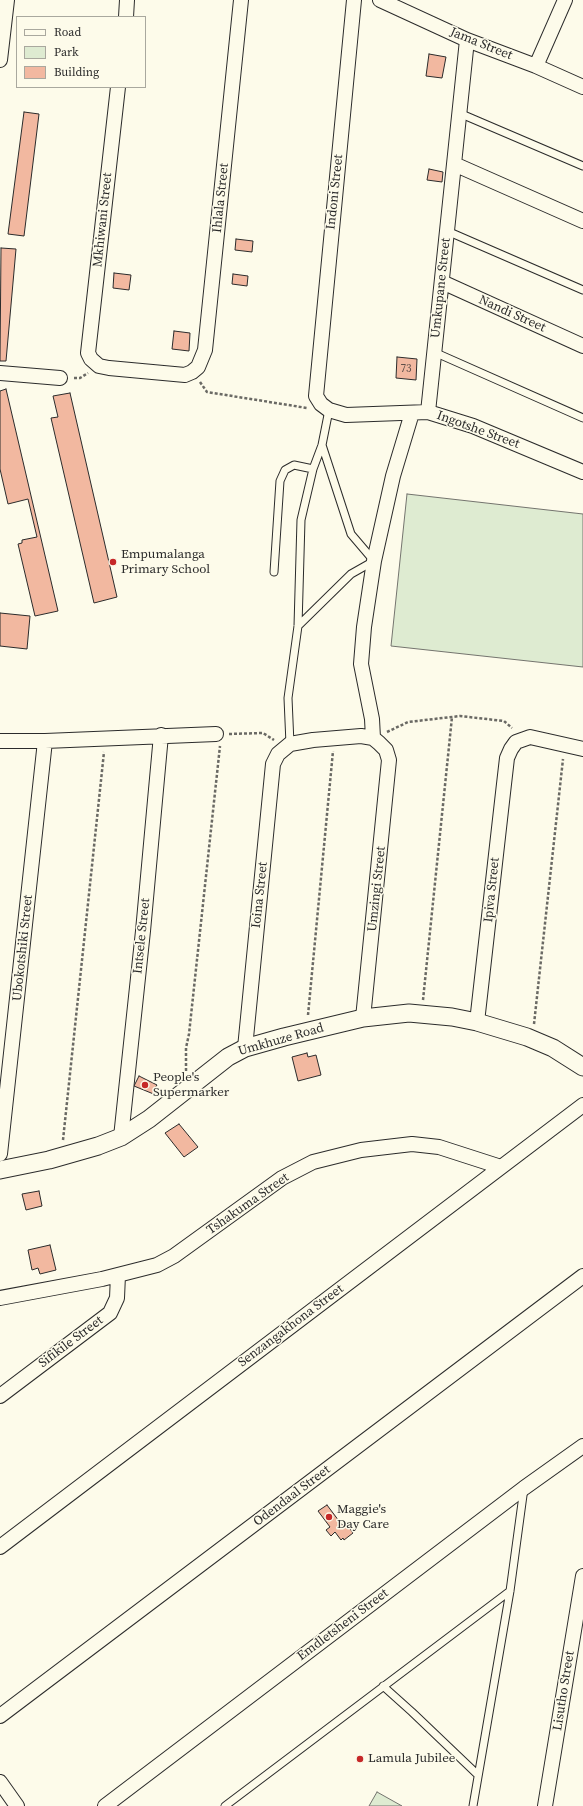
<!DOCTYPE html>
<html>
<head>
<meta charset="utf-8">
<style>
	body { margin:0 }
	#map { position:relative; width:583px; height:1806px; overflow:hidden; background:#fdfbea; font-family:"Source Serif 4",serif }
	canvas { display:block }
	.legend { position:absolute; left:16px; top:16px; width:130px; height:72px; box-sizing:border-box; background:#fdfbea; border:1px solid #a9a89e; margin:0; padding:5px 7px; list-style:none; font-size:12px; color:#2b2b2b }
	.legend li { display:flex; align-items:center; gap:8px; height:20px }
	.legend b { width:20px; border:1px solid #a9a89e }
</style>
</head>
<body>
<div id="map">
<canvas width="583" height="1806"></canvas>
<ul class="legend">
<li><b style="height:5px;background:#fdfbea"></b>Road</li>
<li><b style="height:11px;background:#deebd1"></b>Park</li>
<li><b style="height:11px;background:#f2b8a0"></b>Building</li>
</ul>
</div>
<script>
const ctx = document.querySelector('canvas').getContext('2d');
ctx.lineJoin = 'round';
function fill(path, color) {
  ctx.fillStyle = color;
  ctx.fill(path, 'evenodd');
}
function toPath(rows) {
  const path = new Path2D();
  for (const r of rows) {
    path.moveTo(r[0], r[1]);
    for (let i = 2; i < r.length; i += 2) path.lineTo(r[i], r[i + 1]);
  }
  return path;
}
function stroke(path, color, width, dash) {
  ctx.strokeStyle = color;
  ctx.lineWidth = width;
  ctx.lineCap = dash ? 'butt' : 'round';
  ctx.setLineDash(dash || []);
  ctx.stroke(path);
}
function label(font, color, halo, rows, align = 'center') {
  ctx.font = font + ' "Source Serif 4",serif';
  ctx.lineWidth = 3;
  ctx.setLineDash([]);
  ctx.textBaseline = 'middle';
  ctx.strokeStyle = halo;
  ctx.fillStyle = color;
  for (const [text, x, y, turn = 0] of rows) {
    ctx.save();
    ctx.translate(x, y);
    ctx.rotate((+turn || 0) * Math.PI / 180);
    ctx.textAlign = isNaN(turn) ? turn : align;
    if (halo) ctx.strokeText(text, 0, 0);
    ctx.fillText(text, 0, 0);
    ctx.restore();
  }
}
const green = toPath([
	[407,494,583,514,583,667,391,646,407,494],
	[377,1792,402,1806,369,1806,377,1792]
]);
fill(green, '#deebd1');
stroke(green, '#74746e', 1);
const building = toPath([
	[429,54,446,57,442,78,426,76,429,54],
	[24,112,39,114,24,236,8,234,24,112],
	[429,169,443,172,442,182,427,180,429,169],
	[236,239,253,241,252,252,235,250,236,239],
	[1,248,16,249,6,361,0,361,1,248],
	[114,273,131,275,129,290,113,288,114,273],
	[233,274,248,276,247,286,232,284,233,274],
	[174,331,190,333,189,351,172,349,174,331],
	[397,357,417,359,416,380,396,378,397,357],
	[6,389,58,611,35,616,18,544,22,543,22,540,37,537,28,499,8,504,0,469,0,391,6,389],
	[70,393,117,597,94,603,51,418,58,417,53,396,70,393],
	[0,613,30,616,27,649,0,646,0,613],
	[307,1053,308,1057,316,1055,321,1075,298,1081,292,1057,307,1053],
	[139,1076,157,1085,155,1088,159,1090,156,1095,134,1086,139,1076],
	[179,1124,198,1147,184,1157,165,1133,179,1124],
	[39,1191,42,1206,26,1210,22,1194,39,1191],
	[50,1245,56,1270,40,1274,38,1268,32,1270,28,1250,50,1245],
	[327,1505,342,1525,346,1523,353,1533,344,1540,343,1538,341,1540,335,1532,331,1536,326,1530,330,1527,318,1511,327,1505]
]);
fill(building, '#f2b8a0');
stroke(building, '#2b2b2b', 1);
const service = toPath([
	[459,113,583,166],
	[447,231,583,290],
	[434,352,583,418],
	[274,572,280,481,285,470,294,465,313,469],
	[298,626,351,574,374,561,351,534,322,445],
	[290,744,288,698,298,626,301,520,313,469,322,445,329,410],
	[383,1686,412,1712,478,1775],
	[225,1806,510,1591],
	[473,1806,510,1591,524,1488]
]);
const minor = toPath([
	[354,0,316,396,321,404,329,410,346,415,428,412,473,426,583,472],
	[380,0,467,40,536,66,583,87],
	[126,17,127,0],
	[0,60,7,0],
	[536,66,565,0],
	[118,87,88,353,91,359,99,366,109,368,185,375,192,372,198,367,205,350,241,0],
	[454,164,583,221],
	[442,282,583,346],
	[0,373,60,378],
	[428,412,467,40],
	[373,738,372,719,361,664,364,627,374,561,393,476,412,413],
	[0,741,45,741,216,734],
	[477,1022,504,784,507,758,511,749,516,742,530,737,583,749],
	[245,1048,273,764,278,754,290,744,313,740,361,736,373,738,379,743,386,750,389,760,363,1018],
	[121,1137,143,931,161,735],
	[0,1154,45,741],
	[0,1298,102,1279,157,1265,174,1256,282,1178,313,1162,361,1150,412,1144,439,1147,501,1167],
	[0,1396,110,1313,117,1298,118,1275],
	[0,1547,583,1105],
	[0,1716,583,1276],
	[0,1782,17,1806],
	[105,1806,524,1488,583,1446],
	[545,1806,583,1576]
]);
const tertiary = toPath([
	[0,1170,49,1160,98,1146,121,1137,149,1119,228,1057,245,1048,284,1037,363,1018,409,1013,452,1017,477,1022,527,1037,553,1048,583,1067]
]);
stroke(service, '#2b2b2b', 9);
stroke(minor, '#2b2b2b', 16);
stroke(tertiary, '#2b2b2b', 19);
stroke(toPath([
	[74,378,80,378,88,373],
	[200,382,207,392,307,408],
	[387,732,408,722,460,716,504,721,512,728],
	[229,734,263,733,274,740],
	[423,1000,452,717],
	[308,1015,333,751],
	[534,1024,563,759],
	[186,1071,186,1048,189,1034,220,746],
	[63,1140,104,752]
]), '#6a6964', 2.5, [3, 2]);
stroke(service, '#fdfbea', 7);
stroke(minor, '#fdfbea', 14);
stroke(tertiary, '#fdfbea', 17);
for (const [x, y, r, color] of [
	[113,562,4,"#c62828"],
	[145,1085,4,"#c62828"],
	[329,1517,4,"#c62828"],
	[360,1759,4,"#c62828"]
]) {
  const dot = new Path2D();
  dot.arc(x, y, r, 0, 2 * Math.PI);
  ctx.fillStyle = color;
  ctx.fill(dot);
  stroke(dot, '#fdfbea', 1.5);
}
label('11px', '#5d4e48', null, [
	["73",406,369]
]);
label('13px', '#2b2b2b', '#fdfbea', [
	["Jama Street",481,44,22],
	["Indoni Street",335,192,-84],
	["Ihlala Street",221,198,-84],
	["Mkhiwani Street",103,220,-84],
	["Umkupane Street",441,288,-84],
	["Nandi Street",512,314,24],
	["Ingotshe Street",478,430,20],
	["Umzingi Street",377,889,-84],
	["Ipiva Street",492,890,-84],
	["Ioina Street",260,895,-84],
	["Intsele Street",142,936,-84],
	["Ubokotshiki Street",23,948,-84],
	["Umkhuze Road",281,1040,-16],
	["Tshakuma Street",248,1204,-35],
	["Senzangakhona Street",291,1326,-37],
	["Sifikile Street",71,1342,-37],
	["Odendaal Street",292,1496,-37],
	["Emdletsheni Street",343,1625,-37],
	["Lisutho Street",564,1691,-81]
]);
label('13px', '#2b2b2b', '#fdfbea', [
	["Empumalanga",121,555],
	["Primary School",121,570],
	["People's",153,1078],
	["Supermarker",153,1093],
	["Maggie's",337,1510],
	["Day Care",337,1525],
	["Lamula Jubilee",368,1759]
], 'left');
</script>
</body>
</html>
